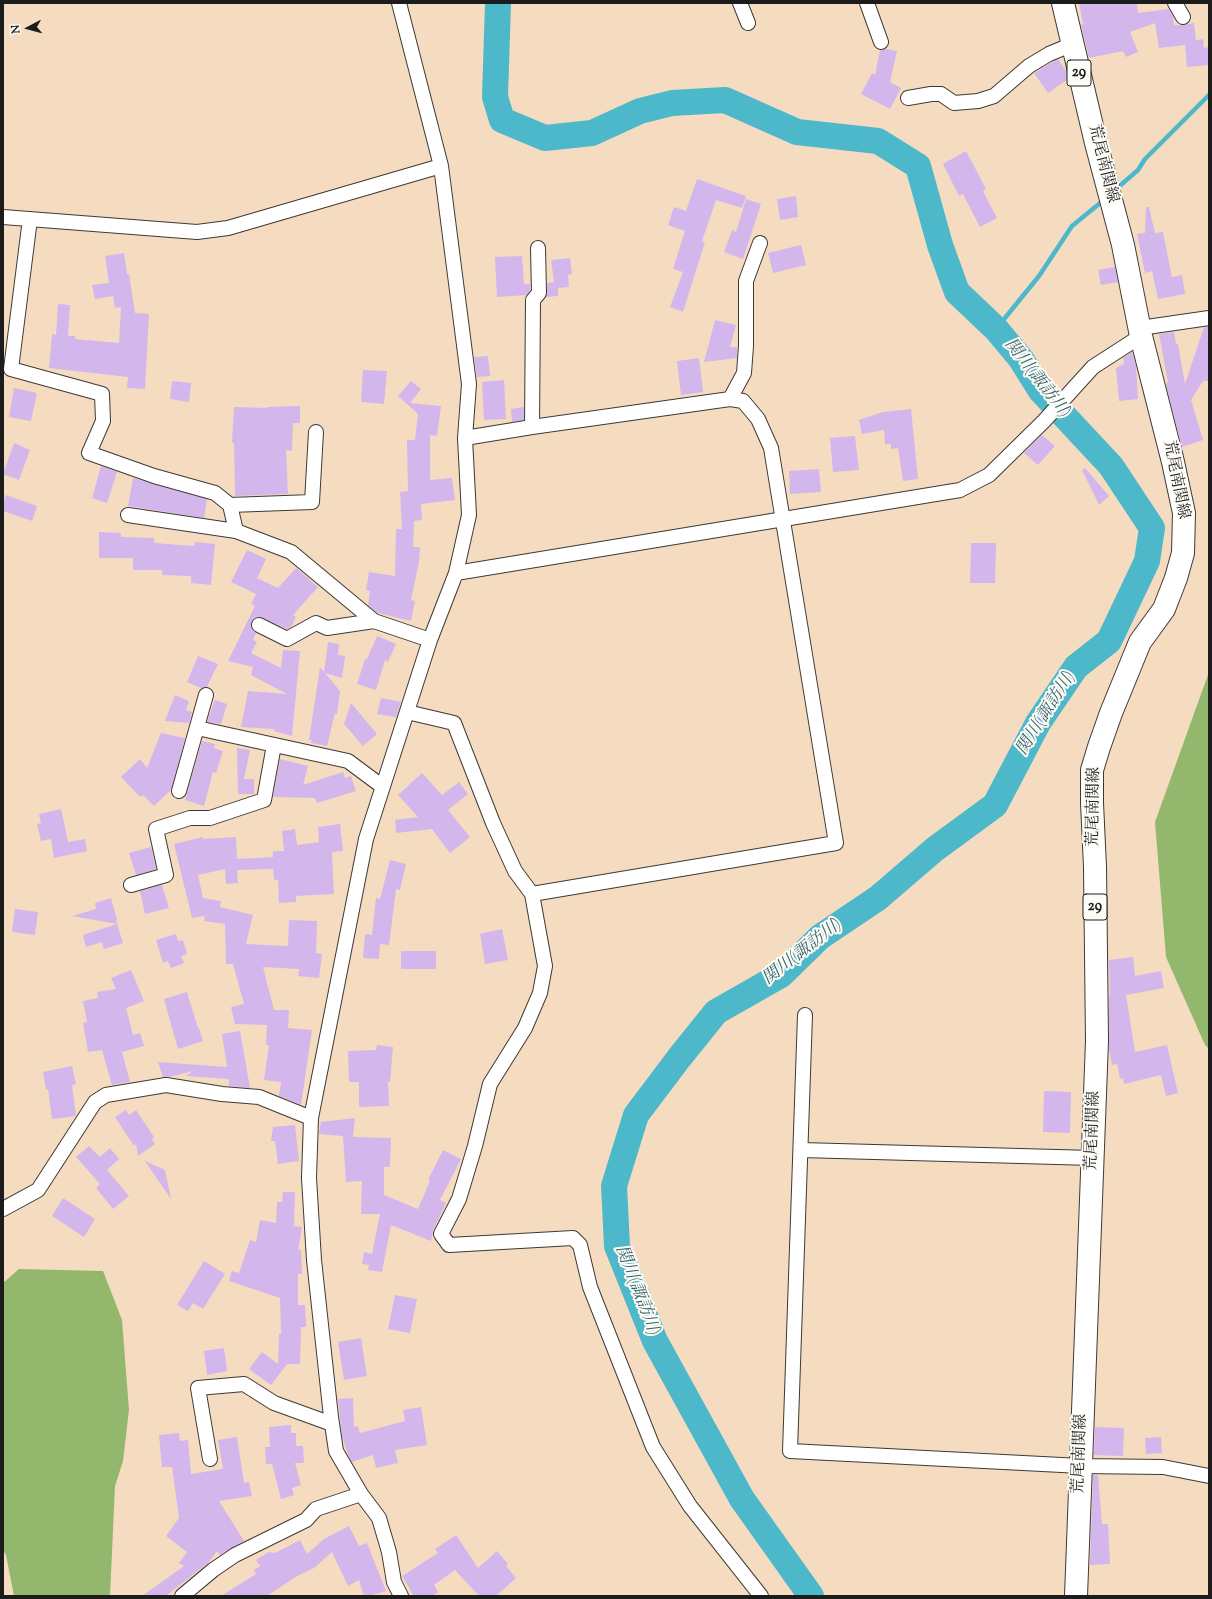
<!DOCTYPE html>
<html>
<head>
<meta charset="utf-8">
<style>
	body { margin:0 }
	#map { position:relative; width:1212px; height:1599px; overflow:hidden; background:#f5dcc1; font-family:"Sorts Mill Goudy",serif }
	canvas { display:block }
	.frame { position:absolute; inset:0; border:4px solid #1c1c1c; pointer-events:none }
	.north { position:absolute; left:8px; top:8px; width:40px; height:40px; -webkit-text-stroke:3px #fdfcf7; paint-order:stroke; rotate:264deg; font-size:11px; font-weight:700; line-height:16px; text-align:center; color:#1c1c1c }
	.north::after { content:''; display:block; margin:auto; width:14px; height:18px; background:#1c1c1c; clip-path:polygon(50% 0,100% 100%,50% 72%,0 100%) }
</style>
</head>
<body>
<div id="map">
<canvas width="1212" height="1599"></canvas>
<div class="frame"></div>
<div class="north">N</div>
</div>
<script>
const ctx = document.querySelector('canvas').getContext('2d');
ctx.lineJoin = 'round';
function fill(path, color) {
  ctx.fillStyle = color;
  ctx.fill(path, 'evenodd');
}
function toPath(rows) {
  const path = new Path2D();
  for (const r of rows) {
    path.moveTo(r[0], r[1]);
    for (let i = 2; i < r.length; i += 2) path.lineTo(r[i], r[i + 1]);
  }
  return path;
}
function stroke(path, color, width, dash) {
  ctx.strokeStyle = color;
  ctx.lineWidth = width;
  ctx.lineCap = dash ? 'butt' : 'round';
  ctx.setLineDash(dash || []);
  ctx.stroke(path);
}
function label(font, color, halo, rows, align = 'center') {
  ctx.font = font + ' "Sorts Mill Goudy","Noto Serif JP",serif';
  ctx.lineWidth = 4;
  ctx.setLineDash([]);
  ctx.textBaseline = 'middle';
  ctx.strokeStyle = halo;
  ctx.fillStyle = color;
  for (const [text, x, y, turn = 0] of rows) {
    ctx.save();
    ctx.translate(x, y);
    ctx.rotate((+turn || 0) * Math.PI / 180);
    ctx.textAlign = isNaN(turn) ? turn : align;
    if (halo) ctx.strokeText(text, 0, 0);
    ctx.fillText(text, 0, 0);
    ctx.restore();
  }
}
fill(toPath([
	[1209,672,1209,1049,1205,1045,1166,957,1155,822],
	[19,1269,103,1271,122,1320,129,1410,123,1461,115,1486,110,1596,14,1596,6,1555,3,1550,3,1283]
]), '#93b76c');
stroke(toPath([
	[1115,190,1138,170,1145,159,1209,95],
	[996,329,1039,276,1072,226,1105,199]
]), '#4eb8cb', 4.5);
stroke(toPath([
	[498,3,495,97,502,120,545,138,592,133,640,111,672,103,725,100,797,132,878,141,918,166,940,245,957,292,996,329,1021,359,1041,391,1111,466,1152,528,1147,561,1109,641,1076,667,1038,723,995,805,935,849,878,898,820,937,781,975,716,1012,679,1058,636,1115,614,1186,617,1246,655,1341,742,1499,811,1596]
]), '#4eb8cb', 26);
fill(toPath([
	[1079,3,1137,3,1138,13,1169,9,1173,17,1174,25,1183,25,1194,23,1196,40,1203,39,1204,48,1209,47,1209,65,1187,67,1185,45,1159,48,1155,23,1130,32,1138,52,1126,57,1123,51,1089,58,1081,24,1083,24],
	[886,49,897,51,890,82,901,88,890,109,861,94,872,73,875,75,880,50],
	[1058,59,1066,71,1068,79,1048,93,1034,73],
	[966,151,986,189,983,191,997,218,980,227,963,194,959,196,943,164],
	[697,179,746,196,742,208,716,200,702,241,705,242,683,312,670,307,683,272,673,269,685,231,668,225,674,207,686,211],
	[796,196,798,217,780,220,777,199],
	[746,199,761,204,743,259,724,252,732,230,736,232],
	[1146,207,1149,207,1155,233,1163,232,1172,277,1182,275,1185,294,1158,299,1152,271,1145,273,1137,234,1145,233],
	[801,245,806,265,773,273,768,253],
	[124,253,127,274,129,274,135,313,149,314,145,389,127,388,128,377,49,368,52,334,56,335,58,304,70,305,68,336,75,336,75,339,119,343,121,307,115,308,113,296,95,299,92,285,109,283,105,256],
	[522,256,524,284,530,284,530,290,526,295,497,297,495,257],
	[570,258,572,274,568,275,569,287,558,288,558,296,546,297,547,283,554,282,551,260],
	[1115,267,1118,282,1101,285,1098,270],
	[715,320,736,325,730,347,737,347,737,358,704,362],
	[1204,327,1209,327,1209,381,1203,381,1191,400,1203,440,1182,447,1167,389,1166,383,1168,383,1159,334,1174,332,1176,344,1178,344,1185,384],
	[1132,352,1136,366,1138,399,1119,401,1116,368,1124,364,1123,358],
	[488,356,490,376,477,377,474,357],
	[699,358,703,392,681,395,677,361],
	[363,370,387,371,384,404,361,402],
	[504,380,506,419,484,420,482,382],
	[172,381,191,383,189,402,170,399],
	[411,381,421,389,410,403,441,406,437,436,430,435,430,480,452,478,455,500,421,504,422,520,414,521,413,547,420,547,419,562,411,600,415,601,411,621,378,613,368,605,370,591,366,590,369,572,395,576,396,529,402,529,400,492,408,491,407,440,415,440,418,414,398,396],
	[14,388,37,393,31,421,9,417],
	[300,406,300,423,293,423,292,451,286,450,288,494,235,496,234,443,232,443,234,407,267,408,267,407],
	[524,407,524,420,512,422,511,409],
	[911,409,918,479,903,481,898,448,891,449,891,444,885,444,884,430,862,434,859,420,883,412],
	[1042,435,1055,446,1038,465,1024,453],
	[855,436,859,470,833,472,830,438],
	[14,443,30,450,19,480,3,474],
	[101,466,117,472,107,503,92,498],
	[1085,468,1109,496,1099,505,1082,470],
	[819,469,821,492,790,494,789,471],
	[133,478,207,499,204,518,128,506],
	[6,495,37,506,32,521,3,511,3,503],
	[99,532,121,533,121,537,154,538,154,543,194,546,195,542,215,544,211,585,191,583,191,576,162,575,162,570,133,570,133,558,99,558],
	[971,543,996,543,995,583,970,583],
	[247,550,266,559,257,578,278,588,296,568,318,587,293,615,296,617,291,627,287,629,259,617,254,618,251,625,252,630,256,633,253,640,257,642,251,653,281,668,283,650,300,651,292,736,274,731,274,729,241,727,248,691,287,694,251,675,253,667,228,661,255,606,251,604,256,594,231,582],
	[377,636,396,644,388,662,385,660,376,690,357,684,365,659,367,659],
	[328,642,339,644,338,655,345,656,342,678,325,673,340,691,337,715,335,713,327,746,311,743,312,740,309,740,320,667,324,672],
	[198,656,218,664,207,687,201,688,187,682],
	[175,695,189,701,186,710,192,712,189,723,165,721],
	[381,698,401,702,396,717,377,714],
	[215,700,227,704,221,724,207,722],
	[351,703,377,734,363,746,344,724],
	[161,733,185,738,171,790,154,806,143,795,140,797,121,777,140,759,147,768],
	[202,741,215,744,214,748,223,751,216,773,213,772,204,806,185,800],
	[237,748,250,750,244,779,254,779,254,794,238,794],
	[280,759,308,766,303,785,343,772,345,778,351,776,356,791,317,803,315,798,273,797],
	[422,773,442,795,459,782,468,794,448,810,470,837,450,853,432,829,396,833,395,820,418,817,398,795],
	[61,809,68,842,85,839,87,851,54,858,51,839,41,841,37,824,41,823,39,814],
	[340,824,343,851,332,852,334,894,296,896,296,902,279,903,278,880,274,880,273,869,237,870,238,883,226,884,225,869,198,875,203,898,221,901,220,907,253,915,246,944,288,946,289,920,317,921,316,953,322,954,319,978,298,976,299,969,263,967,274,1010,289,1010,288,1028,312,1030,301,1105,279,1096,281,1082,264,1080,269,1045,266,1045,267,1025,235,1024,231,1007,244,1004,233,964,226,964,225,924,204,921,205,916,192,918,174,844,203,837,203,839,236,837,237,859,273,857,273,851,284,851,282,831,295,829,297,845,319,842,318,827],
	[151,847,156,869,136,875,129,853],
	[390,860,406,864,400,890,396,889,389,945,380,944,379,959,363,958,365,934,372,935,376,898,380,899],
	[162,885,169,908,145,914,140,891],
	[111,898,117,920,116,921,117,924,72,916,96,909,95,903],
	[15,909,38,912,35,935,12,932],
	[117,924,123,943,104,949,102,942,86,947,83,935],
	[502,929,508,960,485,964,480,934],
	[176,934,178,941,183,940,187,954,181,956,184,963,171,968,168,961,163,963,156,940],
	[401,951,436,951,436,969,401,969],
	[1133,957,1135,976,1161,971,1164,988,1126,995,1135,1052,1167,1045,1178,1093,1166,1096,1161,1075,1124,1084,1123,1078,1120,1079,1117,1064,1112,1065,1109,1048,1109,996,1110,995,1109,960],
	[131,970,144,1001,126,1008,133,1035,140,1033,144,1046,122,1052,130,1082,112,1085,102,1050,88,1052,83,1023,87,1022,83,1001,98,998,97,992,116,989,111,978],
	[187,992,198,1028,199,1028,203,1041,178,1049,164,999],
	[240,1031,250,1088,229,1086,229,1079,186,1076,193,1071,169,1077,163,1077,158,1062,227,1067,222,1034],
	[377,1045,393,1047,390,1082,388,1081,389,1106,359,1107,359,1082,349,1082,348,1051,376,1050],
	[72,1066,76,1084,72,1085,76,1116,52,1119,48,1089,46,1090,43,1072],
	[1044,1091,1071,1092,1070,1133,1043,1132],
	[126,1110,129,1115,136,1110,154,1137,152,1140,155,1144,138,1156,136,1144,134,1146,115,1117],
	[355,1118,353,1137,391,1138,390,1167,384,1167,384,1195,418,1209,430,1181,428,1180,443,1150,461,1159,440,1200,446,1203,433,1230,431,1241,391,1225,382,1272,368,1270,369,1265,362,1264,364,1252,372,1254,380,1214,361,1214,362,1181,346,1182,343,1136,319,1134,321,1122],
	[295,1125,299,1161,278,1164,275,1141,271,1141,273,1127],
	[89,1146,100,1157,110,1148,119,1159,107,1170,129,1196,113,1209,96,1188,100,1184,76,1157],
	[145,1161,165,1170,171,1199],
	[283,1192,295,1192,294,1226,302,1227,298,1250,301,1250,302,1274,298,1274,298,1305,305,1305,306,1327,301,1327,300,1364,287,1364,271,1385,249,1369,262,1352,278,1364,279,1334,281,1334,280,1298,229,1281,232,1271,239,1273,250,1240,256,1242,260,1220,276,1223,277,1202,282,1202],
	[63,1198,95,1219,84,1237,52,1216],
	[204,1261,225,1274,203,1309,193,1303,188,1311,177,1305],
	[395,1295,417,1299,410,1333,388,1329],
	[361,1338,367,1376,344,1380,338,1342],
	[224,1348,227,1371,207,1375,204,1351],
	[353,1398,354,1427,358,1426,360,1433,405,1421,403,1410,421,1407,427,1445,395,1450,398,1463,376,1468,373,1455,352,1462,348,1455,342,1436,338,1399],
	[291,1425,291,1433,296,1433,296,1446,303,1446,304,1463,295,1463,301,1485,292,1488,294,1495,281,1499,272,1464,266,1464,265,1447,270,1447,269,1427],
	[1095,1427,1124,1428,1123,1456,1094,1455],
	[179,1433,180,1441,188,1440,191,1474,223,1469,218,1440,237,1437,244,1483,249,1482,252,1496,219,1501,244,1541,220,1555,217,1551,209,1562,166,1596,142,1596,184,1566,179,1563,187,1552,166,1536,179,1518,172,1467,162,1467,159,1435],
	[1161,1437,1162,1453,1146,1454,1145,1438],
	[1093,1475,1098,1475,1102,1524,1108,1524,1110,1564,1090,1565],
	[349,1526,359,1546,367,1543,386,1591,369,1596,364,1596,359,1580,348,1586,332,1552,314,1568,297,1576,267,1596,221,1596,256,1574,254,1570,260,1566,256,1560,269,1552,275,1553,300,1540,307,1554,324,1539],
	[456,1535,478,1568,497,1551,508,1564,506,1566,516,1578,496,1596,479,1596,455,1570,434,1585,438,1592,432,1596,414,1596,402,1576,438,1553,435,1549]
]), '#d3b6ec');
const minor = toPath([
	[399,3,441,166,469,384,465,438,469,515,456,573,430,640,366,839,311,1118,309,1178,314,1260,331,1417,336,1451,361,1494,379,1518,389,1552,394,1582,401,1596],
	[740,3,748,23],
	[867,3,881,42],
	[1175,3,1183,17],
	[908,98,931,94,941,94,954,103,978,101,994,96,1029,66,1049,54,1073,44],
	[3,217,197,232,228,228,441,166],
	[30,219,11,369,102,394,103,421,89,453,154,476,215,493,230,505,236,531,291,552,374,621,430,640],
	[1140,328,1209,318],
	[730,399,744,373,746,346,746,281,760,243],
	[532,427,533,300,539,293,538,248],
	[465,438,532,427,730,399,743,401,758,419,771,448,836,843,532,894],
	[230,505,312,502,316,432],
	[128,515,236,531],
	[456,573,960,490,989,475,1044,421,1093,367,1141,336],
	[259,625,287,639,316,623,327,628,374,621],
	[407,712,454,723,493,823,515,871,532,894,545,966,540,993,525,1028,490,1084,475,1146,459,1199,441,1234,449,1245,573,1238,580,1245,590,1287,653,1447,690,1506,761,1596],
	[197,728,348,761,383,787],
	[179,791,206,695],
	[131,885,166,875,156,829,190,818,210,818,264,800,274,745],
	[805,1015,790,1451,1081,1466,1163,1467,1209,1476],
	[801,1150,1093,1158],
	[3,1209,38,1190,95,1102,106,1095,166,1085,222,1094,259,1097,311,1118],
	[210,1459,198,1388,244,1384,274,1403,332,1424],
	[182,1596,213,1570,235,1555,306,1520,316,1509,361,1494]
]);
const primary = toPath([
	[1063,3,1096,143,1123,245,1141,336,1173,462,1184,513,1183,553,1176,578,1164,609,1140,642,1111,713,1099,747,1092,770,1092,803,1095,867,1097,1041,1076,1596]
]);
stroke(minor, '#3d3935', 16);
stroke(primary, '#3d3935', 24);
stroke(minor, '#fff', 14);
stroke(primary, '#fff', 22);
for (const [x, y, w] of [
	[1079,73,24],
	[1095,907,24]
]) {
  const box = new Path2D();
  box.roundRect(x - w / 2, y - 13, w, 26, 3);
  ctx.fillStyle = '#fdfcf7';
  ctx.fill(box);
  stroke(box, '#1c1c1c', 1);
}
label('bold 15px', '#1c1c1c', null, [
	["29",1079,73],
	["29",1095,907]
]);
label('16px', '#1c1c1c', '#fdfcf7', [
	["荒尾南関線",1102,164,76],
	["荒尾南関線",1175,480,79],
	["荒尾南関線",1095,807,-89],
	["荒尾南関線",1094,1131,-88],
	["荒尾南関線",1081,1454,-88]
]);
label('italic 17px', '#32626b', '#fdfcf7', [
	["関川(諏訪川)",1036,379,52],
	["関川(諏訪川)",1047,714,-58],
	["関川(諏訪川)",803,953,-38],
	["関川(諏訪川)",636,1291,69]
]);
</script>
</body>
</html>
